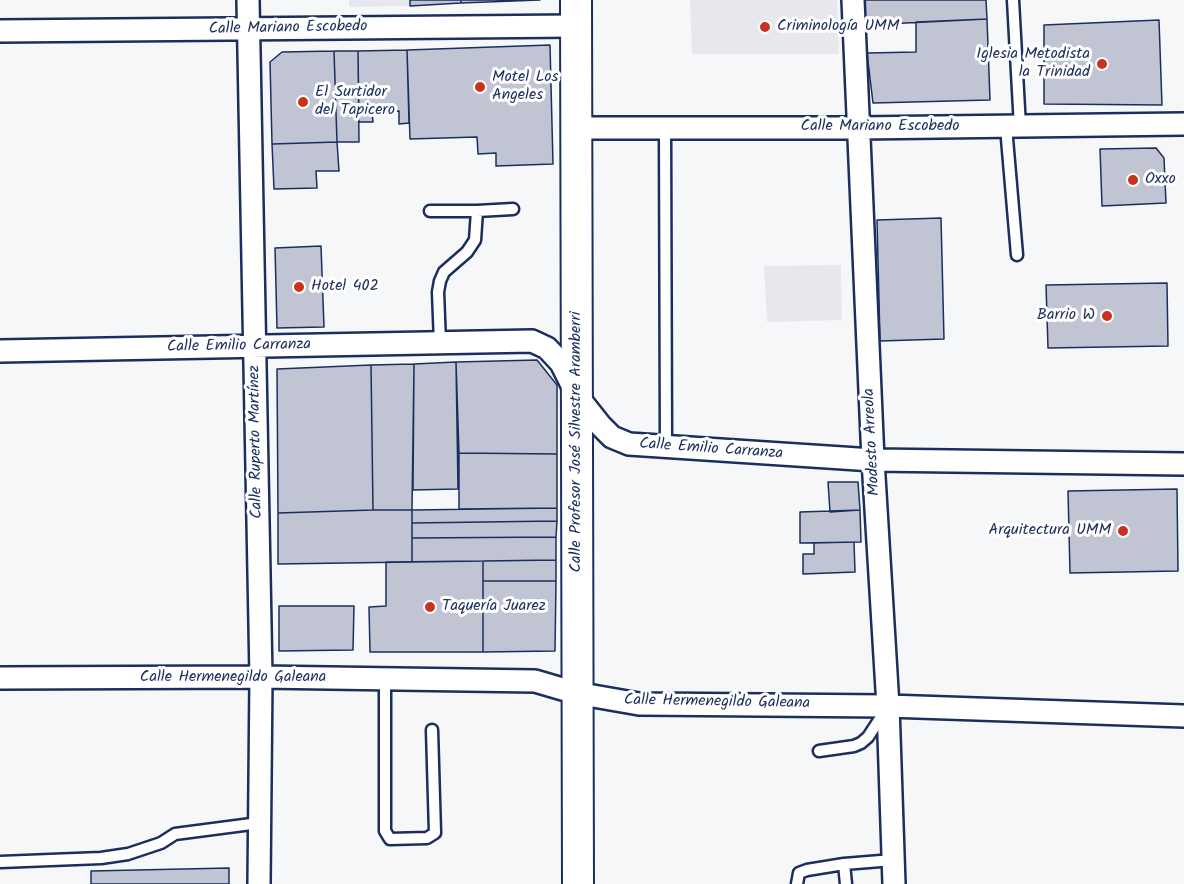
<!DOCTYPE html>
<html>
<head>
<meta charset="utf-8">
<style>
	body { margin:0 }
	canvas { display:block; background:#f6f7f9 }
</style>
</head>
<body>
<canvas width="1184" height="884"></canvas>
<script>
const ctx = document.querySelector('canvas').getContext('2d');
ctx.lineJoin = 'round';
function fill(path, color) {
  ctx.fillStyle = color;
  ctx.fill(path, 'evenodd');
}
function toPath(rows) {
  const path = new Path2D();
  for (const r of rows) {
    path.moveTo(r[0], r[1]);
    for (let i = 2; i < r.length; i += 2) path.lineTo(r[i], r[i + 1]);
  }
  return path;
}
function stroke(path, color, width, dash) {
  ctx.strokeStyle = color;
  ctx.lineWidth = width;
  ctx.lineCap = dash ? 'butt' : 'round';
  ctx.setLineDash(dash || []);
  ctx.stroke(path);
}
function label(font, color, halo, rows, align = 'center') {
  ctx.font = font + ' Kalam,sans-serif';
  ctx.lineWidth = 6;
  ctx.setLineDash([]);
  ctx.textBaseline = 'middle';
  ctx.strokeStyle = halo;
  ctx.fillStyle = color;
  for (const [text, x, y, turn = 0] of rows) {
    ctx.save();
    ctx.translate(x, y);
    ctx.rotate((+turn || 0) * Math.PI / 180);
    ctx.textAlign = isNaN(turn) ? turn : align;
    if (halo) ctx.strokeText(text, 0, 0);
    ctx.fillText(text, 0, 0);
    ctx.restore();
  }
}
fill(toPath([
	[349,0,410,0,410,6,349,7],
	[690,0,837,0,839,54,692,54],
	[841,265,842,320,767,322,764,266]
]), '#e6e8ee');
const building = toPath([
	[410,0,461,0,461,3,410,6,410,0],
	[461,0,540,0,461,3,461,0],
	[864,0,986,0,987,19,865,25,864,0],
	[987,19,990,100,873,103,867,53,916,52,916,22,987,19],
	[1159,20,1162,105,1044,104,1044,25,1159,20],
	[550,45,553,164,496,166,496,153,478,154,477,137,410,139,407,50,550,45],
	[407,50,409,123,399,124,399,111,372,112,373,122,359,122,358,51,407,50],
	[334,51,337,142,272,144,270,62,282,52,334,51],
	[334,51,358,51,359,142,337,142,334,51],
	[337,142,339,171,316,171,317,188,274,189,272,144,337,142],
	[1156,148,1164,158,1166,203,1102,206,1100,149,1156,148],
	[941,218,944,339,880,341,877,220,941,218],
	[321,246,324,327,277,328,275,248,321,246],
	[1167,283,1168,346,1048,348,1046,285,1167,283],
	[537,360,557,385,557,454,459,453,456,362,537,360],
	[456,362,458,489,413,490,414,364,456,362],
	[414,364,412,510,373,510,371,365,414,364],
	[371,365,373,510,278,513,277,369,371,365],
	[459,453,557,454,557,508,459,509,459,453],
	[828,482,858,482,860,510,830,512,828,482],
	[1177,489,1178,571,1070,573,1068,491,1177,489],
	[557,508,557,521,412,523,412,510,557,508],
	[373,510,412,510,412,562,278,564,278,513,373,510],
	[860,510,861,542,800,543,800,512,860,510],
	[557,521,556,537,412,538,412,523,557,521],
	[556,537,556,560,412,562,412,538,556,537],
	[854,542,855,572,803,574,803,554,814,554,814,543,854,542],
	[556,560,556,581,483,581,483,561,556,560],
	[483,561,483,652,370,652,369,607,386,606,386,562,483,561],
	[483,581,556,581,555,651,483,652,483,581],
	[279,606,354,606,353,650,279,651,279,606],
	[229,868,229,884,91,884,91,871,229,868]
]);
fill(building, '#c0c4d3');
stroke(building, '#1b2f5e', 1.5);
const lane = toPath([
	[1013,0,1020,127],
	[665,127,666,448],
	[1006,127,1017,255],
	[430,211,477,211,475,240,467,252,444,272,440,281,438,292,440,343],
	[477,211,513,209],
	[385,679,385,831,390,839,427,838,435,833,432,730],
	[819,751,854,746,861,743,868,737,885,711],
	[0,862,101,858,128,854,161,843,175,834,259,823],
	[844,864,846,884],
	[797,884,799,873,807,870,844,864,893,860]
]);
const street = toPath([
	[248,0,261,677,259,884],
	[853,0,873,460,888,706,894,884],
	[0,31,575,26],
	[577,128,859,128,1184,124],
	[0,351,532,341,547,348,561,363,578,397,601,426,612,437,629,444,873,460,1184,464],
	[0,678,261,677,535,681,576,693,639,704,888,706,1184,716]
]);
const secondary = toPath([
	[576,0,578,884]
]);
stroke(lane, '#1b2f5e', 15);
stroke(street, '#1b2f5e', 26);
stroke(secondary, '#1b2f5e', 34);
stroke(lane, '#fff', 10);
stroke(street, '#fff', 21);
stroke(secondary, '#fff', 30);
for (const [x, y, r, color] of [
	[765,27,6,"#c8321e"],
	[1102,64,6,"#c8321e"],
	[480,87,6,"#c8321e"],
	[303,102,6,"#c8321e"],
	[1133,180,6,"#c8321e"],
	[299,287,6,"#c8321e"],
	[1107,316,6,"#c8321e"],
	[1123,531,6,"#c8321e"],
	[430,607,6,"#c8321e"]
]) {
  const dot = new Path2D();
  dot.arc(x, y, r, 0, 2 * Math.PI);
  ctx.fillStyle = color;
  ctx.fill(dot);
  stroke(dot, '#fff', 2);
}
label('16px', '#1b2f5e', '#fff', [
	["Criminología UMM",777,27],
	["Iglesia Metodista",1090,55,"right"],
	["la Trinidad",1090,73,"right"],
	["Motel Los",492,78],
	["Angeles",492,96],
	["El Surtidor",315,93],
	["del Tapicero",315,111],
	["Oxxo",1145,180],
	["Hotel 402",311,287],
	["Barrio W",1095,316,"right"],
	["Arquitectura UMM",1111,531,"right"],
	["Taquería Juarez",442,607]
], 'left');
label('16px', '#1b2f5e', '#fff', [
	["Calle Mariano Escobedo",288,29,-1],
	["Calle Mariano Escobedo",880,127],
	["Calle Emilio Carranza",239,347,-1],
	["Calle Ruperto Martínez",257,442,-91],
	["Calle Profesor José Silvestre Aramberri",577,442,-90],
	["Modesto Arreola",873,442,-93],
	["Calle Emilio Carranza",711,450,4],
	["Calle Hermenegildo Galeana",233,678],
	["Calle Hermenegildo Galeana",717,703,1]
]);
</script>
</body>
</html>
